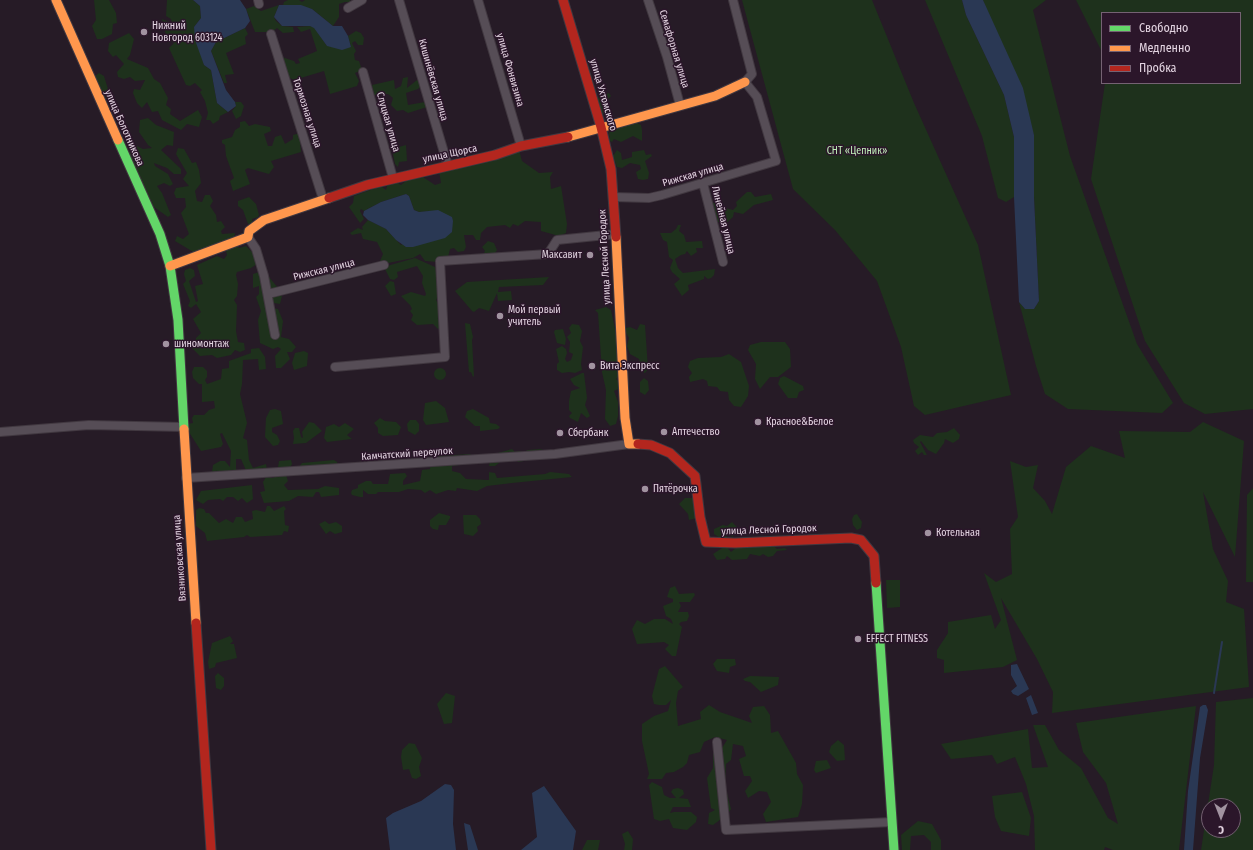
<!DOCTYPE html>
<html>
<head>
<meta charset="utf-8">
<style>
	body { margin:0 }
	#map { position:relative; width:1253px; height:850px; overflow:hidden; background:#261b26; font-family:"Fira Sans Condensed",sans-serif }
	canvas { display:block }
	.legend { position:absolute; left:1101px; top:12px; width:140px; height:72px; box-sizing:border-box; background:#2b162a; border:1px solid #756273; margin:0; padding:5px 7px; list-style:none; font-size:12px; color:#e3d4e1 }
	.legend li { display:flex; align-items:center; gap:8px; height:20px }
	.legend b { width:20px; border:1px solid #756273 }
	.north { position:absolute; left:1201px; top:798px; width:40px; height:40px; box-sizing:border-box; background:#2b162a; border:1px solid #756273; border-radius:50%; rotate:180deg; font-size:11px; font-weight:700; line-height:16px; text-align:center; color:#e3d4e1 }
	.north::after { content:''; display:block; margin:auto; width:14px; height:18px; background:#a193a0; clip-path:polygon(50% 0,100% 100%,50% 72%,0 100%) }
</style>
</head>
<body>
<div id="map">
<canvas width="1253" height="850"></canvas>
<ul class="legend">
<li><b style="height:5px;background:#63d668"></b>Свободно</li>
<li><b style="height:5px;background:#ff974d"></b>Медленно</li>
<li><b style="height:5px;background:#b3261e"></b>Пробка</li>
</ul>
<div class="north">С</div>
</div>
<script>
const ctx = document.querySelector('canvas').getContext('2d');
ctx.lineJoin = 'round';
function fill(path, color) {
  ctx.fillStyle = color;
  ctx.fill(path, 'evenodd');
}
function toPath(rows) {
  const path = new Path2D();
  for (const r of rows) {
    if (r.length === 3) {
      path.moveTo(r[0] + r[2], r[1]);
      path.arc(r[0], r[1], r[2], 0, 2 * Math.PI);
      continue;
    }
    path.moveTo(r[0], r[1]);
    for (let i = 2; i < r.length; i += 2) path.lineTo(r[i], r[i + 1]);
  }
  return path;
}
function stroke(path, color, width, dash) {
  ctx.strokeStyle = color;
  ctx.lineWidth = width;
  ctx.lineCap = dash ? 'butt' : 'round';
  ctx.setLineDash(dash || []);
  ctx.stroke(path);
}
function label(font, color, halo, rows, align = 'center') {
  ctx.font = font + ' "Fira Sans Condensed",sans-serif';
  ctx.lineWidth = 3;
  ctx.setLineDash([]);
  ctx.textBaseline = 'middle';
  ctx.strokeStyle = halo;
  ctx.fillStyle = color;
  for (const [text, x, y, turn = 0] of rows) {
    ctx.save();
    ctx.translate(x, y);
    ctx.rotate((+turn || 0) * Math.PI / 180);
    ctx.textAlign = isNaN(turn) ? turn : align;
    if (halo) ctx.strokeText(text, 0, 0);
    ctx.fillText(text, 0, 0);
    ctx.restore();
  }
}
fill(toPath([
	[94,0,109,0,116,13,117,23,113,24,112,34,102,39,97,39,92,26,96,20],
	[167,0,193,0,200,6,201,18,194,27,204,65,211,70,217,103,228,112,220,116,219,120,213,124,210,120,206,120,208,113,205,101,200,92,202,90,195,83,190,86,186,85,169,48,174,43,171,41,168,43,162,19,172,23,171,19,166,16],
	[288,0,299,0,302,2,305,0,350,0,351,2,345,2,339,4,339,17,333,26,312,9,283,5,284,2],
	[742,0,872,0,914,103,978,245,1011,395,925,415,914,406,901,347,877,281,835,230,793,189],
	[925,0,962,0,966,15,1004,95,1014,137,1014,197,1006,202,998,198,982,136],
	[983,0,1046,0,1033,10,1070,156,1137,344,1173,403,1162,413,1068,409,1045,394,1036,366,1019,302,1025,309,1034,309,1039,301,1034,197,1034,135],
	[1076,0,1253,0,1253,409,1205,414,1184,403,1145,341,1091,179,1105,83,1240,83,1240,13,1102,13,1102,52],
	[279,5,274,17,276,21,282,26,293,27,294,32,283,33,277,28,272,32,255,32,246,9,254,6,261,11],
	[310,26,314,27,327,46,351,47,348,36,356,31,361,33,364,38,363,45,358,45,355,41,352,43,356,51,354,54,355,60,359,61,362,70,355,73,359,81,357,86,330,94,324,71,294,80,288,77,282,57,294,61,296,64,300,63,298,59,317,51,310,29,301,32,297,27],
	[245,28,248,34,245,37,246,44,226,53,234,74,225,75,227,83,224,83,211,51,216,42],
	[129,33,134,39,130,55,127,59,148,68,154,79,160,83,168,98,166,105,171,109,170,114,180,121,198,110,202,117,199,127,187,124,181,130,162,120,158,111,152,112,147,102,142,108,137,103,133,93,134,89,140,90,145,80,135,81,130,77,124,79,118,77,117,72,124,64,116,55,113,57,108,51,109,43],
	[99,73,104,76,111,99,106,99,95,76],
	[408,77,407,88,417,80,422,84,418,89,406,93,408,105,425,102,427,107,408,113,403,110,397,111,391,105,393,98,388,94,374,95,372,85,394,80,395,89,401,86,403,78],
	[609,93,611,96,607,100,611,113,607,115,603,114,597,100,599,96],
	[235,102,241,102,244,106,241,116,236,119,232,111,236,106],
	[148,118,156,125,174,132,173,146,167,145,161,150,181,169,181,174,174,174,167,168,154,163,155,166,168,174,173,184,170,186,164,183,157,186,162,193,171,215,168,217,154,207,129,155,130,148,137,146,143,149,152,148,148,145,139,132,140,120],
	[245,121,249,126,255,124,270,127,271,131,264,134,268,146,272,146,275,137,281,135,285,144,293,139,293,135,300,133,302,139,300,142,301,152,271,161,274,167,269,174,248,168,245,170,250,184,233,191,230,181,234,178,226,156,225,145,222,143,222,140,232,137,235,130,240,127,240,122],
	[637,123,641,125,642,130,642,141,633,136,621,142,614,139,612,142,610,141,609,133,613,127],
	[406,145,407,161,399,162,398,167,395,164,392,149],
	[178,148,184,149,192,163,196,162,199,170,201,183,195,191,197,201,202,202,205,195,210,195,213,201,210,206,216,215,217,222,221,221,225,227,221,231,222,234,235,233,233,242,239,248,246,246,253,253,257,264,251,268,237,272,236,275,238,284,237,296,234,300,237,305,236,331,238,342,244,343,245,350,240,352,235,350,231,355,217,358,212,355,200,356,192,348,191,345,196,346,196,338,201,333,193,319,201,312,196,304,191,308,188,306,190,301,183,284,186,281,184,274,185,270,190,268,194,270,195,276,189,281,196,302,198,301,195,286,203,284,197,265,217,256,224,259,227,255,226,251,195,253,175,241,177,236,183,239,189,234,181,213,186,207,185,198,176,198,174,193,176,188,189,186,183,179,187,173,176,154],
	[519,150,522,161,539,173,553,172,550,177,551,189,561,186,567,224,566,233,559,236,541,231,541,222,525,221,518,226,513,224,510,228,505,225,487,227,481,233,480,240,476,240,473,235,464,235,466,247,464,251,458,252,454,248,450,249,448,257,438,262,425,261,420,254,413,258,383,264,380,261,383,254,377,242,363,239,361,233,352,235,350,233,358,228,363,230,362,227,368,220,386,229,401,245,438,211,419,212,414,210,409,196,406,194,381,202,364,211,361,209,360,211,364,219,360,223,349,207,353,203,354,196,381,186,386,190,387,186,396,182,401,185,410,178,423,177,435,185,441,183,439,171],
	[617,150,621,153,622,160,632,157,632,152,644,150,646,155,651,154,652,156,645,161,649,173,648,179,643,180,638,179,636,172,641,169,640,165,630,163,622,168,617,167,613,156],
	[747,192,751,192,755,197,771,194,773,200,754,205,743,214,734,212,733,217,726,223,718,222,708,215,713,203,718,202,722,207,733,210,737,206,736,202],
	[249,197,256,204,259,215,258,217,252,219,253,223,248,224,243,210,238,206,238,201],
	[678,225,681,225,679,231,684,235,686,242,702,241,703,248,696,248,697,252,691,256,687,251,685,254,681,255,675,259,678,268,683,273,715,269,714,275,711,278,708,279,704,276,704,279,688,285,689,290,682,296,674,284,680,279,672,272,670,268,673,260,669,257,667,242,663,240,660,233,671,233,676,229],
	[488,241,494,243,497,250,494,255,483,255,485,251,482,247],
	[415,258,435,267,438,282,437,287,439,296,436,300,440,307,443,326,438,329,433,324,417,325,411,320,413,315,410,311,412,309,410,305,401,296,411,292,425,296,426,294,422,283,423,276,417,266,397,272,398,277,394,280,390,279,385,269,387,266],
	[259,272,263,279,269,277,278,288,277,294,282,296,280,304,274,303,273,308,278,309,283,321,281,337,289,339,296,347,292,352,287,352,290,359,281,368,276,368,275,356,281,349,278,347,273,349,260,343,258,320,261,311,256,297,259,294,259,286,253,288,253,274],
	[549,277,543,285,499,287,498,292,511,291,512,300,498,301,497,293,489,311,479,308,474,312,472,311,455,291,467,282],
	[390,281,394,282,396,294,391,296,385,286],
	[606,307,611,310,618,343,619,376,616,379,620,383,620,388,614,391,618,402,618,416,616,424,610,426,605,419,606,390,602,372,598,313,595,310],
	[465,323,470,324,473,337,472,340,474,376,473,377,471,372,469,372],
	[572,324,579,325,582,331,580,341,583,347,581,364,582,370,575,373,569,372,562,373,557,370,557,364,559,362,556,349,562,346,566,349,567,353,565,359,567,362,571,360,573,354,569,352,570,342,567,337,571,333,569,328],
	[640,324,645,325,648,369,645,373,641,371,639,359,630,354,627,346,629,338,626,333,626,328,630,327,637,330],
	[563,329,566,339,565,345,557,343,554,332,555,330],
	[761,342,785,342,790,349,791,367,778,377,770,377,760,389,755,379,756,364,748,350,750,345],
	[259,348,265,357,266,369,259,370,258,359,243,360,242,384,240,394,247,423,243,438,247,440,249,460,253,468,266,464,267,470,248,475,241,459,236,459,236,469,240,473,220,480,215,478,212,472,213,465,220,461,225,461,230,467,231,451,222,433,220,434,223,444,221,447,201,451,187,429,188,424,193,423,192,418,194,415,204,415,209,410,215,408,214,401,202,402,202,384,199,384,193,378,192,372,194,367,203,367,207,371,207,377,205,380,207,384,221,379,222,369,229,368,229,361,251,353,251,349],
	[304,351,308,353,307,366,294,370,292,363,295,353],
	[729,354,741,362,749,386,748,396,741,407,734,406,729,400,728,392,720,391,717,387,708,386,707,381,703,379,690,382,689,377,692,373,688,367,690,361,698,358,721,357],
	[440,374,6],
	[582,373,584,373,587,398,585,405,590,416,587,418,581,413,578,422,570,418,569,416,572,413,569,410,569,401,571,391,580,388,574,385,570,379],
	[784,376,803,386,804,390,799,392,797,398,788,398,778,384,780,378],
	[644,378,648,381,649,390,645,395,640,392,640,382],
	[436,401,445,408,449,422,426,425,423,420,425,403],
	[275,409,281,411,283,424,272,428,272,432,277,435,280,441,278,445,273,446,265,437,266,418,270,410],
	[473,409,489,418,490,423,496,424,500,427,498,429,480,431,480,426,475,426,465,417,467,411],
	[380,418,385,421,396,422,401,427,398,435,383,436,378,433,378,428,374,423],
	[410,420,416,420,419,424,419,431,415,435,408,431,407,424],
	[309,422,314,423,322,431,306,443,293,444,294,438,293,431,295,428,299,428,301,437,303,438,302,432],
	[1203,422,1244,441,1235,557,1203,492,1213,549,1228,581,1226,602,1244,609,1249,687,1052,713,1053,692,1037,659,1001,598,1017,660,1003,667,944,673,944,660,937,658,937,650,948,633,948,622,991,615,995,629,1001,620,984,573,996,582,1012,574,1010,529,1018,517,1010,461,1026,467,1038,465,1033,488,1045,501,1052,514,1066,467,1091,446,1125,458,1119,431,1190,432],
	[345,423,354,429,347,435,352,439,327,442,324,438,326,427,334,424,339,427],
	[954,428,960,435,959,439,953,443,945,439,944,443,936,454,928,450,921,441,920,442,927,455,924,455,922,452,918,455,915,451,919,447,914,443,913,440,920,435,933,437,937,433,947,432],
	[512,449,515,452,520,451,523,452,528,450,540,449,546,451,547,457,518,462,511,454,495,466,489,466,491,455],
	[470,454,474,457,472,463,452,466,452,471,460,473,466,479,489,480,489,472,495,473,497,478,545,474,550,472,569,474,572,477,512,483,487,486,477,491,457,488,456,491,448,490,436,494,430,490,425,493,421,490,408,489,399,492,378,492,376,494,368,494,363,490,363,497,360,497,352,495,351,493,352,490,358,488,358,485,366,481,371,481,373,484,388,484,390,474,405,473,407,476,403,481,403,485,420,481,422,470,430,469,431,459,439,456],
	[291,460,292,464,286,475,288,481,284,485,288,490,318,489,325,486,339,488,339,495,321,497,319,492,316,492,313,497,298,496,289,501,264,503,260,492,265,491,263,482,266,477,273,478,282,471,278,467,279,461],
	[334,460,337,462,338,465,319,474,313,469,298,468,302,463],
	[252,485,253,499,247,503,242,498,238,501,233,497,227,497,223,501,220,499,208,500,203,504,196,500,201,491],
	[1253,488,1253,582,1246,582,1247,495],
	[685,498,693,498,696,518,693,519,689,520,688,514,679,504],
	[267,506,270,506,274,511,284,506,286,509,284,511,285,525,289,526,288,532,284,531,282,535,250,537,247,535,244,537,207,541,205,533,196,526,196,510,199,508,204,509,206,513,209,513,219,523,226,519,233,523,236,517,242,517,245,522,253,519,252,511,256,510,265,512],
	[439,513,450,516,450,518,446,525,439,525,438,530,433,529,430,526,430,520],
	[857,514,862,522,861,528,857,530,853,525,852,519,854,515],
	[463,515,476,515,480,519,481,524,477,527,478,531,473,536,464,534],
	[325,521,329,524,336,522,342,526,342,532,335,534,330,531,326,534,319,524],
	[732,522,737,527,733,537,728,534,726,539,720,538,714,534,714,529,723,525,727,526],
	[774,546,777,549,785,548,787,550,777,551,773,556,768,557,763,554,760,556,750,554,747,559,732,560,727,556,725,559,717,560,713,554,722,548,727,547,731,552,736,548],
	[886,580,900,580,900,607,887,608],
	[675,586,679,594,694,593,695,595,690,602,679,602,681,606,678,612,688,612,689,616,687,621,681,622,679,624,682,627,676,656,672,656,665,649,669,645,664,642,637,644,632,629,637,620,645,624,654,619,665,619,673,624,671,619,666,616,663,606,673,602,673,599,667,597,670,588],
	[230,636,233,641,230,644,234,644,237,658,216,663,215,667,209,669,208,662,212,643],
	[717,659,735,659,736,665,730,667,729,673,717,671,713,664],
	[665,666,683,687,678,691,676,703,678,726,701,719,700,712,709,705,720,712,752,723,749,716,753,707,764,706,770,715,771,733,778,731,796,763,797,774,803,785,802,804,798,817,766,822,763,814,771,802,767,792,759,791,748,798,745,791,752,781,750,776,744,776,739,759,746,756,743,746,733,744,731,760,726,764,725,785,731,809,728,814,713,825,708,824,709,813,715,810,711,808,707,778,713,768,713,753,722,748,727,740,715,737,704,742,700,752,689,755,687,763,683,767,674,772,666,773,662,779,647,779,649,774,642,741,642,724,654,716,668,711,671,700,666,705,659,705,654,704,652,696,659,669],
	[218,673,224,678,224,686,221,690,216,688,215,676],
	[750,676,779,677,778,685,761,692,750,682,745,681,743,679],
	[446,693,455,696,452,723,444,724,437,704],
	[1253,698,1253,850,1201,850,1214,765,1216,702],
	[1209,806,1233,806,1233,830,1209,830],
	[1196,706,1179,850,1113,850,1105,847,1104,850,1035,850,1034,816,1026,784,1015,757,997,764,992,755,951,759,941,744,1028,729,1032,768,1048,767,1033,725,1045,725,1059,750,1081,768,1108,818,1118,824,1106,783,1083,752,1076,723],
	[838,740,844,745,845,760,837,761,829,752,831,746],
	[409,743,415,744,422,758,419,767,421,776,416,779,412,778,409,769,403,770,401,757,402,750],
	[827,760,831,768,816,773,814,770,816,761],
	[652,782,662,787,664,795,670,798,676,798,671,792,673,789,678,788,683,790,684,794,679,798,688,799,691,807,673,807,670,813,674,812,691,812,697,817,696,822,687,830,673,828,669,819,660,821,654,819,649,785],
	[1022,792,1031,818,1029,836,1001,831,995,817,992,796],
	[918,821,932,824,941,840,941,850,931,850,931,842,924,835,911,836,910,850,902,850,901,835],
	[628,831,633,839,632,850,624,850,625,844,622,834],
	[587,840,600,840,598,850,582,850]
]), '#1e311c');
fill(toPath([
	[193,0,240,0,246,9,250,21,245,28,216,42,211,51,226,90,235,102,236,106,228,112,217,103,211,70,204,65,195,40,194,27,201,18,200,6],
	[962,0,983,0,1023,88,1034,135,1034,197,1039,301,1034,309,1025,309,1019,302,1014,197,1014,137,1004,95,966,15],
	[279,5,301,5,312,9,333,26,342,26,348,36,351,47,342,50,327,46,314,28,310,26,282,26,274,17],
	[406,194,409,196,414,210,419,212,438,210,452,217,453,221,452,232,445,238,413,247,406,247,396,240,386,229,368,220,363,215,364,211,381,202],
	[1017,664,1029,689,1018,696,1013,694,1011,691,1017,686,1011,675,1011,665],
	[1031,695,1038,713,1032,715,1026,698],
	[1203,705,1206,705,1208,710,1200,758,1193,850,1184,850,1188,791,1200,707],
	[445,784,451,785,454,790,453,824,456,850,390,850,386,818,393,813,421,801],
	[544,786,576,831,573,850,521,850,537,837,532,793],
	[464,823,470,825,478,850,468,850]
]), '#2a3854');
stroke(toPath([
	[1214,693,1222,642]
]), '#2a3854', 2);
const street = toPath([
	[258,0,259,4],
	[399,0,448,166],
	[478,0,521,146],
	[648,0,667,57,680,105],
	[348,8,362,0],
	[271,34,323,199],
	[363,72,393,178],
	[703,183,723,262],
	[613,197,649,198,662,195,776,161,757,97,745,82,752,74,733,0],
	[248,237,256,249,264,276,275,335],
	[268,294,384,265],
	[335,367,445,357,440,261,548,254,557,240,616,234],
	[0,432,89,425,184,427],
	[186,478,555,454,629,444],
	[717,742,726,830,892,822]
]);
const fast = toPath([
	[118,140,160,234,170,266,178,320,184,429],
	[876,583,894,850]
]);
const slow = toPath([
	[56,0,118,140],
	[568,137,715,96,745,82],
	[616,237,625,418,629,444,638,444],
	[170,266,248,237,249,231,264,220,329,198],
	[184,429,196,623]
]);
const jam = toPath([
	[563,0,601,127,611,169,616,237],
	[329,198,367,185,495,155,521,146,568,137],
	[638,444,651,445,670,453,695,476,700,517,706,542,735,543,851,538,861,540,874,556,876,583],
	[196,623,211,850]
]);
stroke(street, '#413840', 10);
stroke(fast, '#413840', 11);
stroke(slow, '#413840', 11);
stroke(jam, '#413840', 11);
stroke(street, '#564d56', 8);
stroke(fast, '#63d668', 9);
stroke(slow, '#ff974d', 9);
stroke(jam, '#b3261e', 9);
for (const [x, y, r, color] of [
	[144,32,4,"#a193a0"],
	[590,255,4,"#a193a0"],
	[500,316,4,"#a193a0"],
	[166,344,4,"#a193a0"],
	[592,366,4,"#a193a0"],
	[758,422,4,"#a193a0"],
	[664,432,4,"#a193a0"],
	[560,433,4,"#a193a0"],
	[645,489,4,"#a193a0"],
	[928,533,4,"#a193a0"],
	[858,639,4,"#a193a0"]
]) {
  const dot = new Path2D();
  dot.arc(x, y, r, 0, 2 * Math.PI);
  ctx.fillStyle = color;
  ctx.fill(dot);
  stroke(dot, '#2b162a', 1.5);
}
label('10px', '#e3d4e1', '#2b162a', [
	["Нижний",152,26],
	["Новгород 603124",152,38],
	["Максавит",582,255,"right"],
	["Мой первый",508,310],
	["учитель",508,322],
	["шиномонтаж",174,344],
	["Вита Экспресс",600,366],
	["Красное&Белое",766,422],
	["Аптечество",672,432],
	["Сбербанк",568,433],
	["Пятёрочка",653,489],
	["Котельная",936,533],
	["EFFECT FITNESS",866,639]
], 'left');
label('10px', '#e3d4e1', '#2b162a', [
	["Семафорная улица",674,49,73],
	["улица Фонвизина",510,70,74],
	["Кишинёвская улица",433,80,74],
	["улица Ухтомского",603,95,74],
	["Тормозная улица",307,113,72],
	["Слуцкая улица",388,122,74],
	["улица Болотникова",124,128,66],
	["улица Щорса",450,154,-12],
	["Рижская улица",693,175,-16],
	["Линейная улица",723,220,76],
	["улица Лесной Городок",605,257,-93],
	["Рижская улица",324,270,-14],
	["Камчатский переулок",407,454,-4],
	["улица Лесной Городок",769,530,-2],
	["Вязниковская улица",180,558,-94]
]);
label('10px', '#c1f0ba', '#2b162a', [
	["СНТ «Цепник»",857,151]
]);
</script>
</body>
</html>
